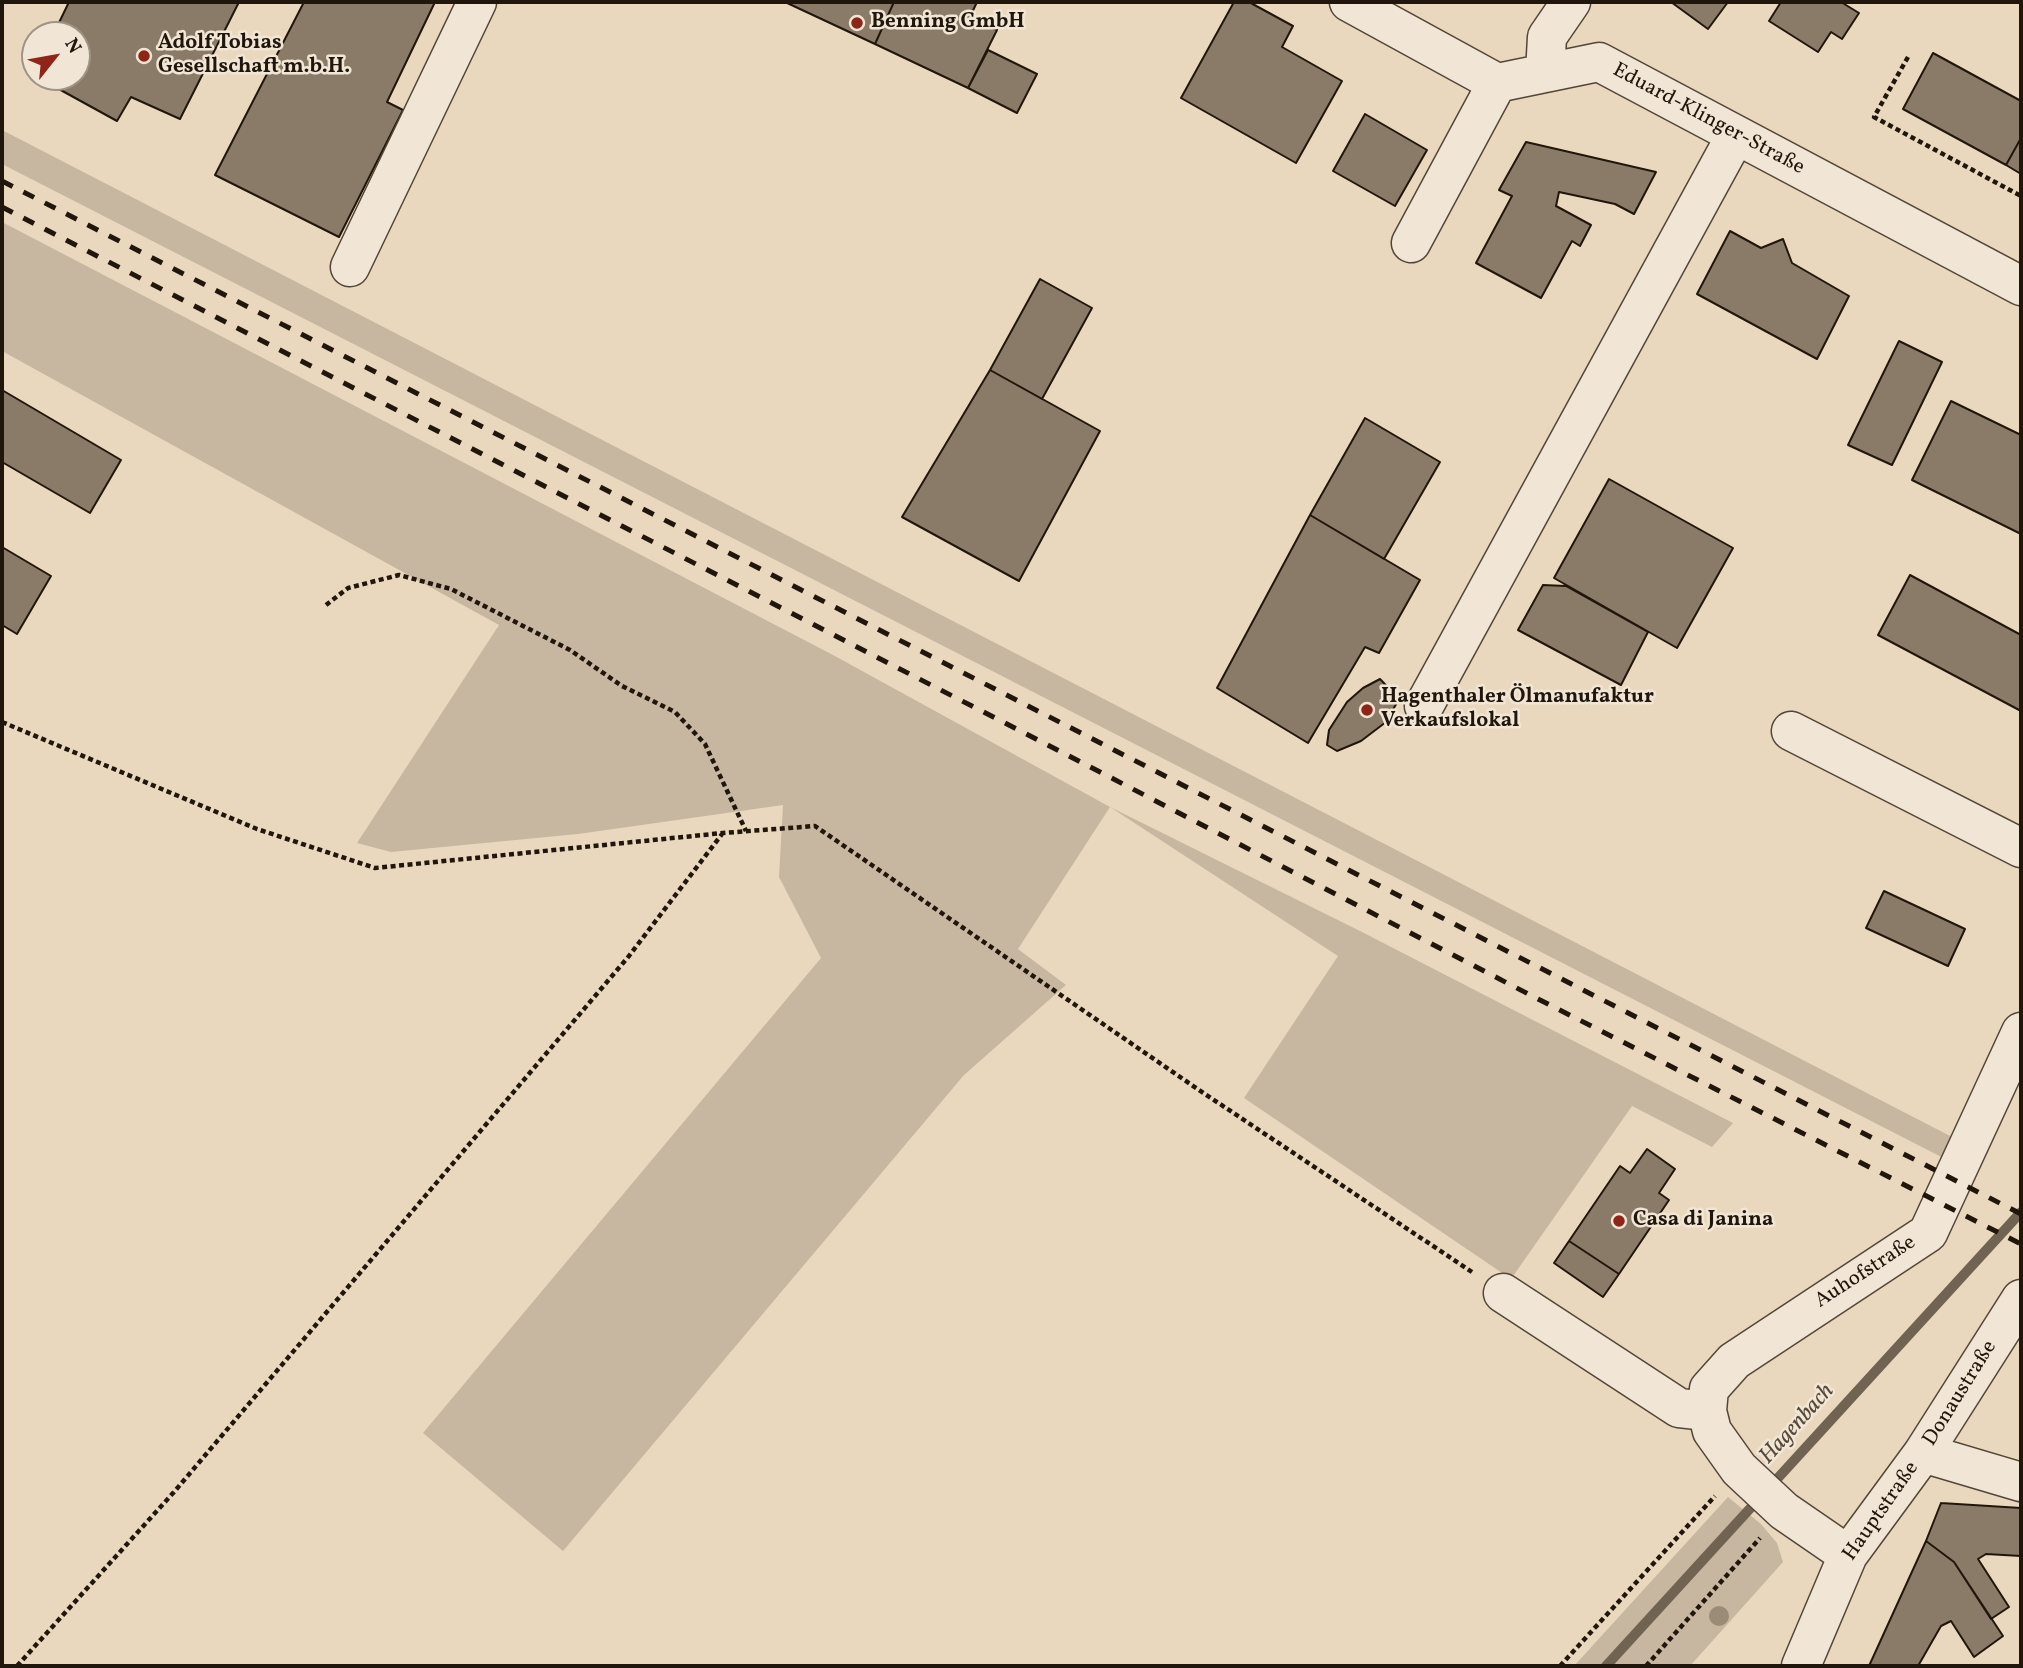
<!DOCTYPE html>
<html>
<head>
<meta charset="utf-8">
<style>
	body { margin:0 }
	#map { position:relative; width:2023px; height:1668px; overflow:hidden; background:#e9d8be; font-family:Vollkorn,serif }
	canvas { display:block }
	.frame { position:absolute; inset:0; border:4px solid #21160b; pointer-events:none }
	.north { position:absolute; left:21px; top:21px; width:70px; height:70px; box-sizing:border-box; background:#f1e6d5; border:2px solid #9e9384; border-radius:50%; rotate:59deg; font-size:19px; font-weight:700; line-height:28px; text-align:center; color:#21160b }
	.north::after { content:''; display:block; margin:auto; width:24px; height:32px; background:#8f2418; clip-path:polygon(50% 0,100% 100%,50% 72%,0 100%) }
</style>
</head>
<body>
<div id="map">
<canvas width="2023" height="1668"></canvas>
<div class="frame"></div>
<div class="north">N</div>
</div>
<script>
const ctx = document.querySelector('canvas').getContext('2d');
ctx.lineJoin = 'round';
function fill(path, color) {
  ctx.fillStyle = color;
  ctx.fill(path, 'evenodd');
}
function toPath(rows) {
  const path = new Path2D();
  for (const r of rows) {
    path.moveTo(r[0], r[1]);
    for (let i = 2; i < r.length; i += 2) path.lineTo(r[i], r[i + 1]);
  }
  return path;
}
function stroke(path, color, width, dash) {
  ctx.strokeStyle = color;
  ctx.lineWidth = width;
  ctx.lineCap = dash ? 'butt' : 'round';
  ctx.setLineDash(dash || []);
  ctx.stroke(path);
}
function label(font, color, halo, rows, align = 'center') {
  ctx.font = font + ' Vollkorn,serif';
  ctx.lineWidth = 5;
  ctx.setLineDash([]);
  ctx.textBaseline = 'middle';
  ctx.strokeStyle = halo;
  ctx.fillStyle = color;
  for (const [text, x, y, turn = 0] of rows) {
    ctx.save();
    ctx.translate(x, y);
    ctx.rotate((+turn || 0) * Math.PI / 180);
    ctx.textAlign = isNaN(turn) ? turn : align;
    if (halo) ctx.strokeText(text, 0, 0);
    ctx.fillText(text, 0, 0);
    ctx.restore();
  }
}
fill(toPath([
	[2,130,1954,1138,1959,1166,2,164],
	[2,222,833,655,1110,807,1362,932,1733,1123,1712,1147,1632,1106,1511,1279,1244,1098,1338,956,1110,807,1018,949,1066,985,964,1075,563,1551,423,1433,821,958,779,877,783,805,578,834,391,852,357,843,499,625,2,351],
	[1728,1497,1761,1524,1777,1543,1783,1562,1690,1666,1574,1666]
]), '#c7b7a0');
stroke(toPath([
	[1606,1666,2021,1212]
]), '#706352', 10);
const building = toPath([
	[69,2,239,2,180,119,131,97,117,121,57,88,65,77,77,77,77,35,53,35,69,2],
	[304,2,435,2,387,102,403,110,339,237,215,175,304,2],
	[785,2,894,2,875,44,785,2],
	[894,2,977,2,970,17,997,30,968,88,875,44,894,2],
	[1234,2,1249,2,1293,26,1282,47,1342,81,1296,163,1181,98,1234,2],
	[1671,2,1728,2,1708,29,1671,2],
	[1781,2,1841,2,1859,13,1842,39,1831,32,1818,52,1769,21,1781,2],
	[988,50,1037,74,1017,113,968,88,988,50],
	[1933,53,2021,101,2021,138,2006,165,1903,109,1933,53],
	[1365,114,1427,150,1395,206,1333,171,1365,114],
	[2021,138,2021,174,2006,165,2021,138],
	[1526,142,1656,172,1634,214,1615,204,1559,192,1556,206,1591,225,1580,246,1572,241,1541,298,1476,263,1512,196,1499,190,1526,142],
	[1730,231,1761,248,1783,239,1792,263,1849,296,1817,359,1697,294,1730,231],
	[1040,279,1092,308,1042,399,990,370,1040,279],
	[1899,341,1942,362,1892,465,1848,445,1899,341],
	[990,370,1100,431,1019,581,902,517,990,370],
	[2,390,121,460,90,513,2,462,2,390],
	[1951,401,2021,435,2021,534,1912,480,1951,401],
	[1365,418,1440,462,1384,559,1310,515,1365,418],
	[1609,479,1733,548,1677,648,1554,578,1609,479],
	[1310,515,1420,580,1379,653,1365,647,1308,743,1217,688,1310,515],
	[2,547,51,576,17,634,2,625,2,547],
	[1910,575,2021,635,2021,711,1878,635,1910,575],
	[1543,585,1566,586,1648,632,1621,685,1518,630,1543,585],
	[1380,679,1399,699,1386,722,1361,741,1337,751,1327,745,1329,730,1347,702,1363,688,1380,679],
	[1884,891,1965,929,1948,966,1866,928,1884,891],
	[1647,1149,1675,1169,1659,1193,1669,1200,1619,1274,1569,1241,1620,1166,1630,1173,1647,1149],
	[1569,1241,1619,1274,1603,1297,1554,1263,1569,1241],
	[1941,1503,2021,1508,2021,1556,1986,1554,1978,1559,2009,1607,1991,1619,1954,1562,1926,1541,1941,1503],
	[1926,1541,1954,1562,2003,1636,1974,1657,1951,1621,1941,1626,1918,1666,1869,1666,1926,1541]
]);
fill(building, '#897b68');
stroke(building, '#21160b', 2);
const minor = toPath([
	[1349,2,1497,83,1599,62,2021,286],
	[1545,73,1547,37,1571,2],
	[1411,243,1497,83],
	[350,267,477,2],
	[1424,706,1736,135],
	[1791,731,2021,848],
	[1503,1293,1679,1408,1707,1411],
	[1923,1453,2021,1482],
	[1848,1555,1784,1511,1739,1469,1712,1431,1707,1411,1709,1389,1734,1361,1928,1233,2021,1032],
	[1801,1666,1848,1555,1923,1453,2021,1299]
]);
stroke(minor, '#534638', 41);
stroke(toPath([
	[1908,57,1874,117,2021,196],
	[326,605,348,588,399,575,451,589,570,650,622,686,675,712,705,744,746,831],
	[2,722,257,829,375,868,723,833,815,826,1199,1090,1472,1272],
	[17,1666,174,1492,629,956,722,834],
	[1560,1666,1715,1496],
	[1646,1666,1760,1538]
]), '#21160b', 4.5, [5, 3.5]);
stroke(minor, '#f1e6d5', 38);
stroke(toPath([
	[2,181,2021,1214],
	[2,207,1071,757,1538,999,2021,1244]
]), '#21160b', 5, [12, 12]);
ctx.fillStyle = '#9b8c78';
for (const [x, y] of [
	[1719,1616]
]) {
  ctx.beginPath();
  ctx.arc(x, y, 10, 0, 2 * Math.PI);
  ctx.fill();
}
for (const [x, y, r, color] of [
	[857,23,7,"#8f2418"],
	[144,56,7,"#8f2418"],
	[1367,710,7,"#8f2418"],
	[1619,1221,7,"#8f2418"]
]) {
  const dot = new Path2D();
  dot.arc(x, y, r, 0, 2 * Math.PI);
  ctx.fillStyle = color;
  ctx.fill(dot);
  stroke(dot, '#f1e6d5', 2.5);
}
label('bold 21px', '#21160b', '#f1e6d5', [
	["Benning GmbH",871,23],
	["Adolf Tobias",158,44],
	["Gesellschaft m.b.H.",158,68],
	["Hagenthaler Ölmanufaktur",1381,698],
	["Verkaufslokal",1381,722],
	["Casa di Janina",1633,1221]
], 'left');
label('21px', '#21160b', '#f1e6d5', [
	["Eduard-Klinger-Straße",1708,120,28],
	["Auhofstraße",1866,1273,-33],
	["Donaustraße",1961,1394,-58],
	["Hauptstraße",1882,1512,-55]
]);
label('italic 23px', '#56493a', '#f1e6d5', [
	["Hagenbach",1798,1425,-48]
]);
</script>
</body>
</html>
